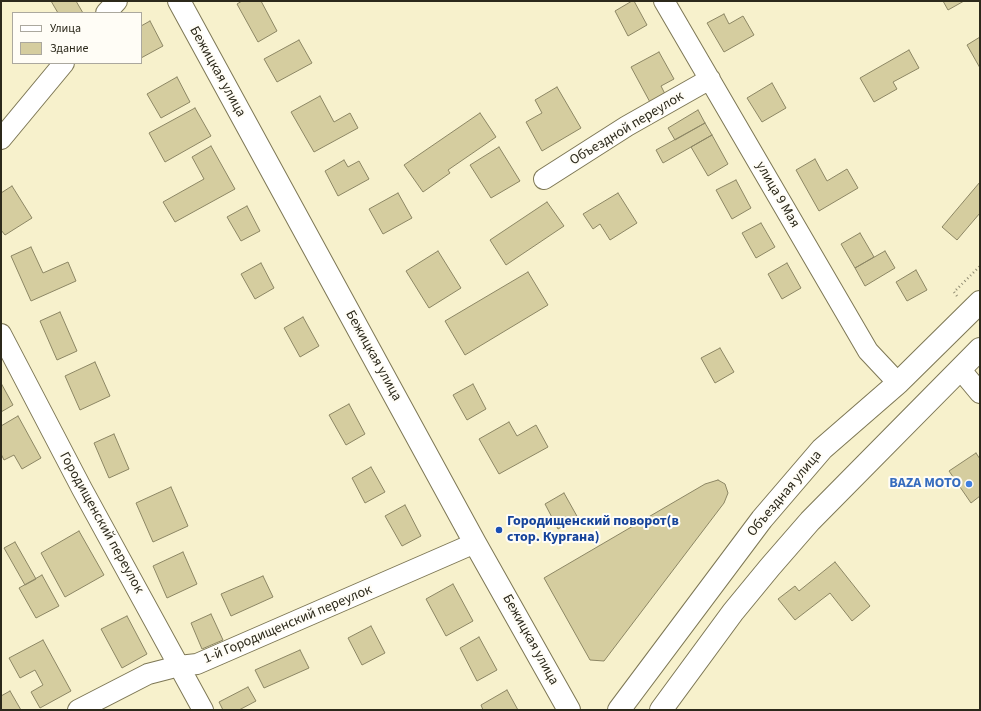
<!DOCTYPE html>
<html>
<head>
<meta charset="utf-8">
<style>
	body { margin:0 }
	#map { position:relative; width:981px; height:711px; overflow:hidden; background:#f7f1cc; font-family:"Source Sans 3",sans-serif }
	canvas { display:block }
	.frame { position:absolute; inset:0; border:2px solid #2c291b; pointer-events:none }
	.legend { position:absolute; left:12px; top:12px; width:130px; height:52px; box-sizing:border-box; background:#fffdf6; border:1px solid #aba89e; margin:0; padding:5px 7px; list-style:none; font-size:12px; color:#2c291b }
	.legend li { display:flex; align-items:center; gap:8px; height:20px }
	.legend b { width:20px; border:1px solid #aba89e }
</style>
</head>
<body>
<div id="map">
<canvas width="981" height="711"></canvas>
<div class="frame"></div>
<ul class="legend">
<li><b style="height:5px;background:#fff"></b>Улица</li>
<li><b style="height:11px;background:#d5cd9f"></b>Здание</li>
</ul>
</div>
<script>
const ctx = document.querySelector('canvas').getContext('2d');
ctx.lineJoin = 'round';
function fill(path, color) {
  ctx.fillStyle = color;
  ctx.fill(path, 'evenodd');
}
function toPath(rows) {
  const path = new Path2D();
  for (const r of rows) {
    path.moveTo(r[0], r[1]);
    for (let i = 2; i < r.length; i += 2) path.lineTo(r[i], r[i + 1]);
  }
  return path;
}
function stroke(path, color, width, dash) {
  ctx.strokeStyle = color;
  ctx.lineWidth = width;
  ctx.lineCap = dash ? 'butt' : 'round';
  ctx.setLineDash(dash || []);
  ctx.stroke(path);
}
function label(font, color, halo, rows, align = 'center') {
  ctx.font = font + ' "Source Sans 3",sans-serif';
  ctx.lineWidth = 4;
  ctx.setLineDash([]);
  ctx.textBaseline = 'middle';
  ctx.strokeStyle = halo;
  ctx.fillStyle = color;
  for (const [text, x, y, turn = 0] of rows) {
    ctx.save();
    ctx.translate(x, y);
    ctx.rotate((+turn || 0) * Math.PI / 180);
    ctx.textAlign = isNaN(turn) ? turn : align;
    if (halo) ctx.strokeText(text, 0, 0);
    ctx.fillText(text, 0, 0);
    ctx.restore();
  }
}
const building = toPath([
	[51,1,76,1,83,13,58,13,51,1],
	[242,1,261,1,277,31,258,42,237,4,242,1],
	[632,1,634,1,647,25,628,36,615,11,632,1],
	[943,1,964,1,948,10,943,1],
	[724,14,729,24,743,16,754,35,724,52,707,23,724,14],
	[150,21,163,46,141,58,141,26,150,21],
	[980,37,980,68,967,45,980,37],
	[299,40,312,63,277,82,264,59,299,40],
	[909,50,919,68,893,82,897,89,874,102,860,78,909,50],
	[659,52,674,79,661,86,666,96,651,104,631,67,659,52],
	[177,77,190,102,161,118,147,94,177,77],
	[772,83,786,108,762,122,747,98,772,83],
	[557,87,581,128,542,151,526,122,542,113,535,100,557,87],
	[320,96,334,122,350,113,358,128,314,152,291,112,320,96],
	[195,108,211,136,165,162,149,133,195,108],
	[698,110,705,123,675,140,668,128,698,110],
	[480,113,496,137,448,170,450,173,423,192,404,165,480,113],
	[705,123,712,135,663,163,656,150,705,123],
	[712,135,728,164,708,176,691,147,712,135],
	[211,146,235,189,175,222,163,202,204,179,192,157,211,146],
	[499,147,520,181,491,198,470,165,499,147],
	[815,159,827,181,847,169,858,188,819,211,796,170,815,159],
	[344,160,348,167,359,161,369,179,338,196,325,171,344,160],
	[736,180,751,208,732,219,716,190,736,180],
	[980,182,980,213,957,240,942,227,980,182],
	[12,186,32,218,5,235,1,230,1,193,12,186],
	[398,193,412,218,383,234,369,209,398,193],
	[618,193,637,223,610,240,600,224,593,229,583,214,618,193],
	[547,202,564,226,506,265,490,240,547,202],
	[247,206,260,231,241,241,227,217,247,206],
	[761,223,775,247,756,258,742,233,761,223],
	[860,233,874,257,855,268,841,244,860,233],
	[31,247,43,273,68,262,76,281,31,301,11,256,31,247],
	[438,251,461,288,429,308,406,271,438,251],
	[885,251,895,268,865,286,855,268,885,251],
	[261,263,274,288,255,299,241,274,261,263],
	[787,263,801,288,782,299,768,274,787,263],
	[916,270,927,290,907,301,896,282,916,270],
	[528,272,548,305,465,355,445,321,528,272],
	[60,312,77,351,57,360,40,321,60,312],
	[303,317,319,346,300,357,284,328,303,317],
	[720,348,734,372,715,383,701,358,720,348],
	[95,362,110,396,80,410,65,376,95,362],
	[1,383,13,405,1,412,1,383],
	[473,384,486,409,467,420,453,395,473,384],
	[349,404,365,434,346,445,329,415,349,404],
	[18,416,41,458,22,469,14,455,4,460,1,454,1,426,18,416],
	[509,422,517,436,536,425,548,447,499,474,479,439,509,422],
	[114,434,129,469,109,478,94,443,114,434],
	[976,453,980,459,980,496,971,503,949,471,976,453],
	[371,467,385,492,365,503,352,478,371,467],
	[718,480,725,484,728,493,724,503,604,661,590,660,544,578,705,484,718,480],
	[171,487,188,526,153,542,136,503,171,487],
	[564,493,578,518,558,529,545,504,564,493],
	[405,505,421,536,402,546,385,516,405,505],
	[79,531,104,575,65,597,41,553,79,531],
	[15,542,36,579,25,585,4,548,15,542],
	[183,552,197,584,167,598,153,566,183,552],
	[835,562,870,606,852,621,830,593,795,620,778,599,795,586,799,591,835,562],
	[42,575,59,606,36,618,19,588,42,575],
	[263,576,273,597,231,616,221,594,263,576],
	[453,584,473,621,446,636,426,599,453,584],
	[211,614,223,640,202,649,191,623,211,614],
	[127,616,147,654,122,668,101,629,127,616],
	[371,626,385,653,362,665,348,638,371,626],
	[479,637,497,670,477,681,460,648,479,637],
	[43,640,71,691,40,708,31,692,43,685,35,670,20,678,9,658,43,640],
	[300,650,309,668,264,688,255,670,300,650],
	[248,687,256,701,239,710,223,710,219,702,248,687],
	[507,690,518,710,483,710,481,705,507,690],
	[10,691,21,710,1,710,1,696,10,691]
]);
fill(building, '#d5cd9f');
stroke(building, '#8c8664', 1);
const minor = toPath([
	[664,1,868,351,898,383],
	[106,13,117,1],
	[1,139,64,63],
	[544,179,627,126,710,79],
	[1,334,82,489,203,710],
	[960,369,980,393],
	[78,710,148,674,179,666,197,664,475,543]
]);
const major = toPath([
	[179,1,475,543,569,710],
	[619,710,762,519,822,449,898,383,980,302],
	[661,710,733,612,770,567,810,521,980,349]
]);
stroke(minor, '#7d7755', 22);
stroke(major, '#7d7755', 24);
stroke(toPath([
	[957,296,954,292,980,266]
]), '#8f8b72', 2.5, [1, 3]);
stroke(minor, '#fff', 20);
stroke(major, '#fff', 22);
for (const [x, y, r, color] of [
	[969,484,4,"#3f7fe0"],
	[499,530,4,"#1a4fb4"]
]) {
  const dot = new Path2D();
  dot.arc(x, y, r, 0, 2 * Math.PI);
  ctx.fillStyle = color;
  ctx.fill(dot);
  stroke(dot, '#fffdf6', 1.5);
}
label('14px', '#2c291b', '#fffdf6', [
	["Бежицкая улица",217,72,61],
	["Объездной переулок",627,129,-31],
	["улица 9 Мая",777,195,60],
	["Бежицкая улица",373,356,61],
	["Объездная улица",785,494,-50],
	["Городищенский переулок",101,523,61],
	["1-й Городищенский переулок",288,625,-23],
	["Бежицкая улица",530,640,61]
]);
label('bold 14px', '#366cbe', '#fffdf6', [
	["BAZA MOTO",961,484]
], 'right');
label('bold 14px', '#164399', '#fffdf6', [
	["Городищенский поворот(в",507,522],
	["стор. Кургана)",507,538]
], 'left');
</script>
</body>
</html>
